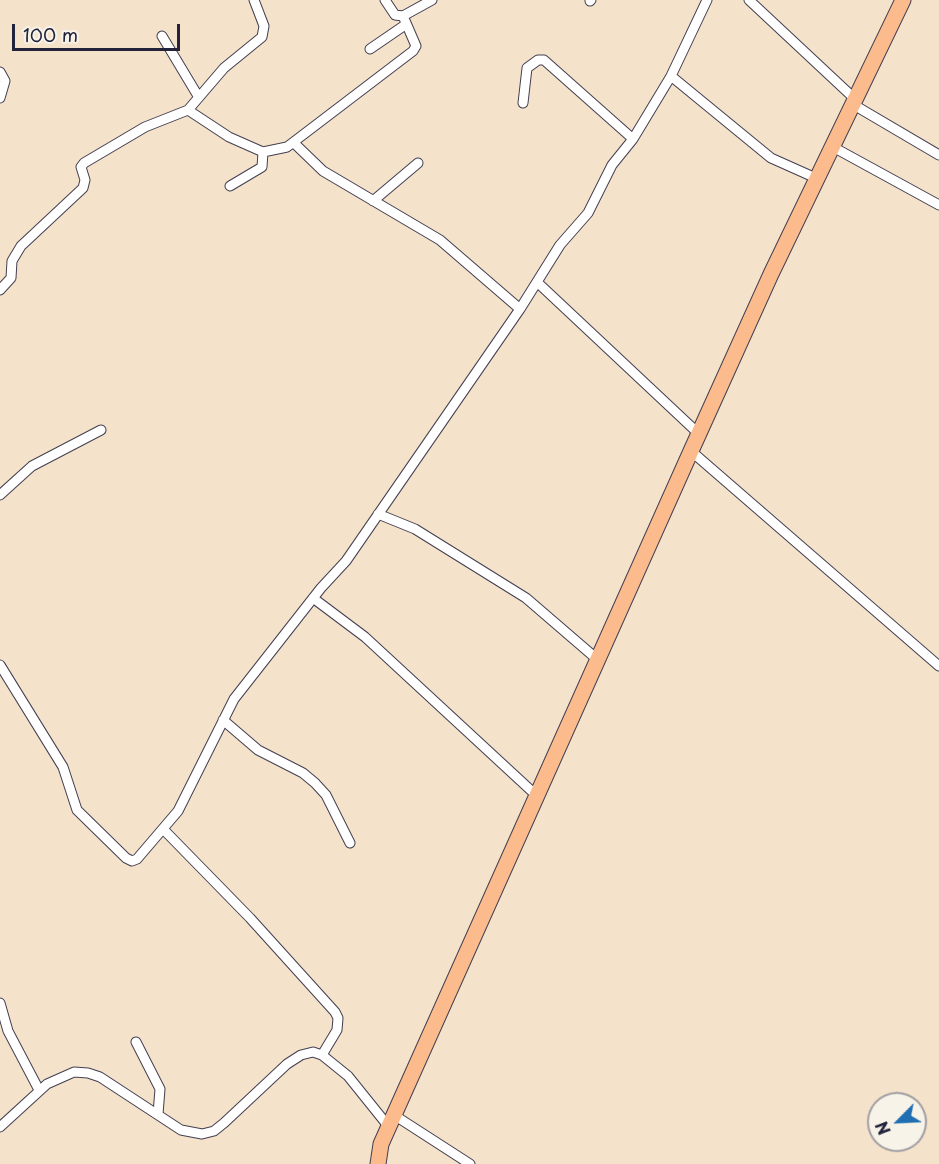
<!DOCTYPE html>
<html>
<head>
<meta charset="utf-8">
<style>
	body { margin:0 }
	#map { position:relative; width:939px; height:1164px; overflow:hidden; background:#f4e2ca; font-family:"Playpen Sans",sans-serif }
	canvas { display:block }
	.north { position:absolute; left:867px; top:1092px; width:60px; height:60px; box-sizing:border-box; background:#f7f3e8; border:2px solid #a29fa3; border-radius:50%; rotate:246deg; font-size:16px; font-weight:700; line-height:24px; text-align:center; color:#22223b }
	.north::after { content:''; display:block; margin:auto; width:21px; height:27px; background:#1f6fb2; clip-path:polygon(50% 0,100% 100%,50% 72%,0 100%) }
	.scale { position:absolute; left:12px; top:24px; width:168px; height:27px; box-sizing:border-box; border:3px solid #22223b; border-top:0; padding-left:8px; font-size:18px; line-height:21px; white-space:nowrap; color:#22223b; -webkit-text-stroke:4px #f7f3e8; paint-order:stroke }
</style>
</head>
<body>
<div id="map">
<canvas width="939" height="1164"></canvas>
<div class="north">N</div>
<div class="scale">100 m</div>
</div>
<script>
const ctx = document.querySelector('canvas').getContext('2d');
ctx.lineJoin = 'round';
function toPath(rows) {
  const path = new Path2D();
  for (const r of rows) {
    path.moveTo(r[0], r[1]);
    for (let i = 2; i < r.length; i += 2) path.lineTo(r[i], r[i + 1]);
  }
  return path;
}
function stroke(path, color, width, dash) {
  ctx.strokeStyle = color;
  ctx.lineWidth = width;
  ctx.lineCap = dash ? 'butt' : 'round';
  ctx.setLineDash(dash || []);
  ctx.stroke(path);
}
const minor = toPath([
	[385,0,395,15,403,16],
	[749,0,856,100],
	[590,1,591,0],
	[162,36,198,96],
	[370,49,405,25],
	[0,72,5,81,0,98],
	[671,76,771,158,818,179],
	[523,103,527,68,538,60,544,60,633,139],
	[854,105,939,155],
	[188,110,224,68,262,37,264,26,254,0],
	[294,143,323,171,440,240,520,309],
	[833,147,939,205],
	[230,186,262,167,263,152],
	[373,201,418,163],
	[537,282,699,434],
	[0,290,11,278,12,261,21,246,83,188,85,180,81,167,84,163,145,127,188,110,229,137,263,152,287,147,413,51,416,46,403,16,432,0],
	[691,451,939,666],
	[0,495,32,466,101,430],
	[378,514,415,529,526,598,598,660],
	[313,598,365,637,537,796],
	[0,665,63,767,77,810,126,858,132,861,137,859,178,811,234,699,321,588,346,561,520,309,560,245,588,213,612,165,633,139,671,76,707,0],
	[223,720,258,750,303,773,315,783,326,795,350,843],
	[164,830,250,918,335,1012,338,1018,337,1030,322,1055],
	[0,1003,8,1031,39,1090],
	[136,1042,160,1089,158,1114],
	[394,1115,470,1164],
	[0,1127,47,1084,74,1072,88,1073,100,1077,181,1130,202,1134,214,1131,224,1123,287,1064,301,1055,313,1052,322,1055,348,1076,389,1127]
]);
const primary = toPath([
	[378,1164,381,1144,691,451,771,274,903,0]
]);
stroke(minor, '#423f50', 11);
stroke(primary, '#423f50', 17);
stroke(minor, '#fff', 9);
stroke(primary, '#fbbb8c', 15);
</script>
</body>
</html>
